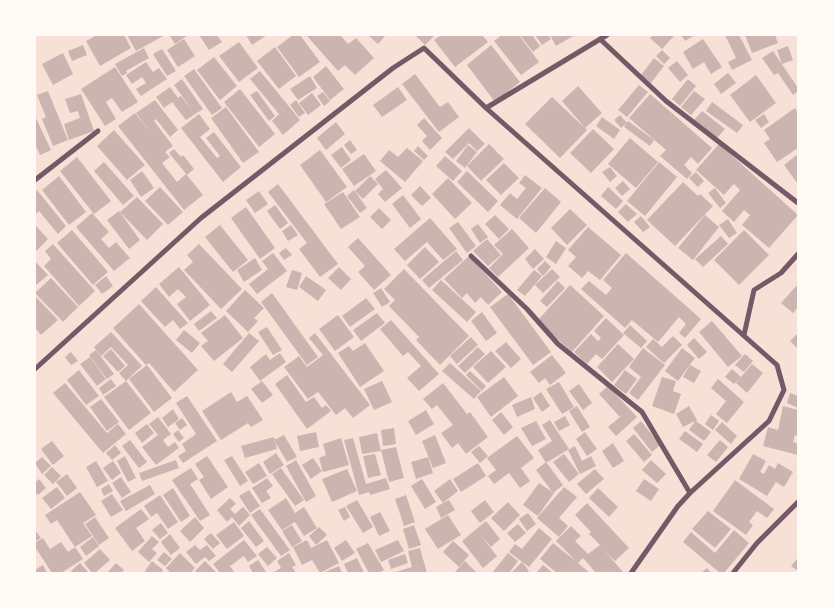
<!DOCTYPE html>
<html>
<head>
<meta charset="utf-8">
<style>
	body { margin:0 }
	#map { position:relative; width:833px; height:608px; overflow:hidden; background:#f7e1d7; font-family:Montserrat,sans-serif }
	canvas { display:block }
	.frame { position:absolute; inset:0; border:36px solid #fffaf5; pointer-events:none }
</style>
</head>
<body>
<div id="map">
<canvas width="833" height="608"></canvas>
<div class="frame"></div>
</div>
<script>
const ctx = document.querySelector('canvas').getContext('2d');
ctx.lineJoin = 'round';
function fill(path, color) {
  ctx.fillStyle = color;
  ctx.fill(path, 'evenodd');
}
function toPath(rows) {
  const path = new Path2D();
  for (const r of rows) {
    path.moveTo(r[0], r[1]);
    for (let i = 2; i < r.length; i += 2) path.lineTo(r[i], r[i + 1]);
  }
  return path;
}
function stroke(path, color, width, dash) {
  ctx.strokeStyle = color;
  ctx.lineWidth = width;
  ctx.lineCap = dash ? 'butt' : 'round';
  ctx.setLineDash(dash || []);
  ctx.stroke(path);
}
fill(toPath([
	[97,35,124,35,131,48,100,66,86,41],
	[127,35,165,35,136,51],
	[172,35,188,35,175,44,170,36],
	[199,35,217,35,222,42,209,50],
	[246,35,267,35,252,45],
	[293,35,300,35,320,62,299,77,277,47],
	[308,35,340,35,348,44,356,38,374,58,355,75,345,65,338,71,307,36],
	[368,35,386,35,378,44],
	[415,35,435,35,425,45],
	[441,35,482,35,488,42,455,67,434,40],
	[502,35,519,35,539,62,521,75,494,41],
	[520,35,532,35,540,46,533,52],
	[535,35,548,35,551,39,542,45],
	[550,35,575,35,556,46],
	[653,35,675,35,662,49,650,38],
	[681,35,695,35,685,41],
	[725,35,739,35,752,60,732,70,728,62,736,58],
	[745,35,775,35,778,43,752,53],
	[184,39,195,56,178,67,167,50],
	[703,39,722,67,711,74,704,62,693,69,683,52],
	[239,42,258,68,239,82,219,56],
	[83,45,87,55,72,61,68,51],
	[491,45,520,82,495,102,467,65],
	[788,46,793,60,782,64,777,50],
	[275,47,296,76,279,89,257,61],
	[144,48,149,58,126,71,127,73,122,76,115,64],
	[162,49,176,71,167,76,153,54],
	[662,50,670,58,664,64,656,56],
	[773,51,798,88,798,91,793,95,778,73,774,75,762,58],
	[63,53,73,74,53,85,42,64],
	[214,57,237,86,220,100,197,70],
	[654,58,664,66,651,83,641,75],
	[677,61,688,75,680,82,668,68],
	[146,62,153,72,159,68,167,79,141,96,136,89,146,83,142,77,132,84,126,75],
	[326,66,344,89,330,100,313,77],
	[115,67,138,102,122,112,112,98,106,102,116,119,105,126,81,89],
	[194,69,222,108,212,115,184,76],
	[260,71,300,120,283,135,272,121,279,114,250,79],
	[728,73,736,83,721,94,714,84],
	[415,74,440,107,448,102,459,117,439,132,402,84],
	[756,75,776,103,750,122,730,95],
	[310,76,317,88,298,100,290,89],
	[182,79,203,109,186,120,172,102,164,108,156,97,170,87,178,98,181,96,193,111,174,85],
	[688,79,696,86,680,106,672,99],
	[639,85,648,92,627,117,618,110],
	[578,86,602,113,585,128,562,101],
	[398,87,407,100,382,117,373,105],
	[240,89,275,134,259,147,224,102],
	[48,91,68,140,53,146,42,119,46,117,37,95],
	[257,91,275,116,269,121,250,95],
	[694,91,705,99,691,115,681,107],
	[323,92,330,101,324,106,317,96],
	[312,93,321,105,308,115,299,103],
	[81,94,94,131,69,140,64,124,80,118,78,111,70,113,65,99],
	[650,94,712,148,698,164,691,157,684,165,692,173,687,179,660,156,666,150,629,118],
	[552,97,587,130,560,158,525,124],
	[155,100,178,130,170,137,156,119,154,121,173,146,165,152,170,157,162,163,177,182,186,174,203,195,184,210,118,126,135,113,152,134,136,113],
	[296,100,305,113,299,117,290,105],
	[712,102,743,125,737,133,706,111],
	[226,107,259,152,243,163,211,118],
	[795,108,798,113,798,148,777,162,764,143,770,139,764,130],
	[702,111,725,129,717,138,694,120],
	[199,114,210,129,200,137,217,158,220,156,206,138,214,132,241,167,223,182,181,128],
	[764,114,769,122,761,128,755,120],
	[620,115,627,123,621,128,614,120],
	[35,116,51,150,40,155,35,144],
	[602,117,620,130,614,139,596,126],
	[424,118,442,138,430,150,422,141,427,136,417,125],
	[628,121,654,140,650,146,624,127],
	[336,122,345,134,326,150,317,138],
	[469,128,485,144,477,151,469,143,453,159,445,152],
	[593,129,614,149,591,173,570,153],
	[114,130,145,165,127,180,97,146],
	[630,138,658,162,636,188,608,164],
	[350,140,357,150,351,154,344,145],
	[489,144,504,159,481,181,467,166],
	[719,144,798,215,769,248,742,225,750,215,744,210,734,222,722,211,740,190,734,184,724,195,696,170],
	[468,145,477,152,465,168,456,161],
	[418,146,428,156,424,160,414,151],
	[342,147,351,160,341,168,331,155],
	[407,148,423,161,405,182,380,161,389,150,398,157],
	[174,149,181,157,183,155,194,169,187,175,169,153],
	[320,150,347,187,326,202,300,165],
	[364,154,376,171,354,186,342,169],
	[798,154,798,184,784,165],
	[445,156,462,171,453,181,436,166],
	[77,157,111,201,94,214,60,171],
	[104,162,134,196,123,205,94,171],
	[659,162,677,177,645,216,627,201],
	[504,163,519,178,501,195,486,180],
	[610,167,617,176,610,182,602,172],
	[386,170,402,188,385,202,378,194,383,189,375,179],
	[142,171,154,188,141,197,130,180],
	[467,171,498,201,488,212,457,182],
	[696,172,704,181,698,187,689,178],
	[525,175,542,188,517,219,500,205,510,193,517,199,526,188,519,183],
	[59,176,86,212,69,225,42,190],
	[370,176,378,184,363,199,355,191],
	[448,178,472,203,455,219,432,194],
	[623,181,630,189,622,196,615,188],
	[683,182,698,196,700,194,713,206,675,246,647,220],
	[278,184,338,264,320,277,299,249,307,243,268,192],
	[420,186,431,198,422,206,411,195],
	[160,187,183,212,168,225,145,201],
	[608,187,623,201,616,209,601,196],
	[545,188,561,202,536,233,519,218],
	[715,188,726,203,720,208,708,193],
	[37,190,66,226,58,234,39,211,35,215,35,192],
	[354,190,367,208,360,213,347,196],
	[259,191,268,204,255,213,246,200],
	[343,192,360,217,341,229,324,204],
	[403,195,421,219,410,228,392,204],
	[137,197,163,224,147,240,120,212],
	[626,204,637,214,628,222,618,212],
	[275,205,288,223,280,229,267,211],
	[246,207,275,248,260,259,231,218],
	[379,208,391,220,382,229,370,217],
	[570,209,587,225,567,245,551,228],
	[119,211,140,240,129,249,107,220],
	[92,213,109,232,101,239,109,248,116,242,130,258,114,271,76,227],
	[495,215,509,229,499,239,485,224],
	[705,215,719,227,693,260,678,248],
	[641,216,650,227,643,232,634,222],
	[430,218,457,249,443,260,427,242,405,261,394,249],
	[728,219,737,233,729,238,719,225],
	[458,222,476,246,467,253,449,228],
	[478,224,488,237,480,243,471,229],
	[35,225,48,239,35,252],
	[220,225,248,260,233,272,205,237],
	[291,225,298,235,288,241,282,231],
	[588,227,621,255,600,280,588,271,582,278,568,266,576,257,568,250],
	[512,229,529,248,498,277,489,268,503,254,494,245],
	[72,230,108,272,93,285,57,243],
	[744,230,769,255,739,285,714,260],
	[721,236,728,244,703,267,695,259],
	[358,238,391,275,374,290,358,272,365,266,348,247],
	[487,239,501,255,488,266,473,251],
	[556,241,566,248,556,264,546,257],
	[53,244,95,291,79,306,44,266,51,259,45,251],
	[199,244,242,289,221,309,184,270,193,262,187,255],
	[425,247,439,262,420,279,407,265],
	[286,248,292,255,284,260,279,253],
	[535,249,544,259,533,269,525,259],
	[456,251,463,260,429,288,422,280],
	[273,253,287,271,257,294,249,284,268,269,262,261],
	[626,253,701,319,685,338,679,333,686,324,679,317,658,342,632,320,625,328,581,289,589,281,606,295,612,288,603,280],
	[469,256,502,292,488,305,481,297,475,303,467,293,462,298,444,279],
	[255,258,262,270,244,282,237,270],
	[35,261,48,275,35,286],
	[545,261,551,267,543,276,537,269],
	[179,267,210,305,190,321,177,304,186,297,178,289,169,297,159,284],
	[339,267,351,279,341,290,328,278],
	[404,269,469,336,440,365,416,340,419,337,389,306,395,300,384,289],
	[552,269,560,277,543,293,535,285],
	[292,270,302,273,297,290,286,287],
	[534,270,542,276,525,296,517,290],
	[106,276,113,286,102,294,95,285],
	[306,276,326,290,318,301,299,287],
	[51,278,78,307,63,322,35,293],
	[441,280,476,312,467,322,432,290],
	[558,281,565,288,547,307,540,301],
	[798,284,798,307,793,313,781,303],
	[570,285,604,316,572,352,537,321],
	[156,287,188,323,180,329,173,320,165,327,141,301],
	[381,288,390,302,382,307,373,293],
	[245,290,264,308,254,318,258,321,248,332,226,311],
	[272,293,318,357,307,365,261,302],
	[508,294,551,352,533,365,490,307],
	[35,296,58,320,41,335,35,328],
	[366,298,375,309,350,327,342,316],
	[139,304,198,370,174,392,149,363,146,365,113,328],
	[211,311,217,318,199,331,194,324],
	[482,312,497,333,486,341,471,321],
	[377,313,385,323,361,341,353,330],
	[225,315,243,338,214,361,201,346,208,341,201,333],
	[338,315,354,337,335,351,319,329],
	[606,318,624,335,602,359,596,354,587,364,574,352,591,334,598,341,601,338,594,331],
	[391,320,439,374,419,391,407,378,421,366,408,352,403,356,380,329],
	[712,321,742,356,728,367,699,332],
	[630,325,647,341,641,348,623,333],
	[267,327,282,350,273,355,258,332],
	[184,330,200,343,192,353,176,340],
	[111,332,142,366,126,381,119,373,128,365,111,347,101,356,94,347],
	[249,333,259,341,232,372,223,364],
	[315,333,370,405,353,418,345,408,336,415,318,392,308,399,284,367,299,356,307,367,323,355,309,338],
	[798,333,798,349,790,341],
	[673,336,682,345,664,363,646,347,653,339,662,347],
	[471,337,478,345,457,364,450,356],
	[694,338,707,352,699,359,687,345],
	[506,342,521,359,511,368,495,351],
	[365,343,384,371,360,387,338,353,349,346,353,351],
	[618,344,634,359,612,382,597,367],
	[478,347,485,354,465,373,458,366],
	[643,348,665,365,638,400,629,393,641,377,629,367],
	[682,348,695,358,678,381,665,371],
	[111,349,125,366,118,372,103,356],
	[96,350,114,374,107,379,89,355],
	[491,351,506,367,488,383,473,367],
	[71,352,78,361,71,365,65,357],
	[280,353,286,362,260,381,250,367,266,354,270,360],
	[745,354,753,361,744,372,735,365],
	[552,355,566,373,550,385,545,378,539,383,530,372],
	[90,357,106,379,97,386,80,364],
	[450,363,481,391,474,399,442,371],
	[752,364,763,373,747,393,736,383],
	[147,365,172,398,154,412,129,379],
	[690,365,701,371,694,383,683,377],
	[732,369,741,377,734,384,725,377],
	[79,370,99,396,86,405,67,380],
	[625,370,637,379,626,394,614,385],
	[470,371,486,386,482,391,466,375],
	[287,375,306,402,314,397,322,408,326,405,331,411,307,429,275,384],
	[504,377,518,396,491,417,477,397],
	[662,377,676,381,673,391,681,394,674,414,652,406],
	[111,379,116,386,103,395,99,388],
	[718,379,744,402,727,423,716,414,726,401,711,388],
	[126,381,151,413,129,430,104,397],
	[262,381,273,395,262,403,251,389],
	[382,381,392,402,374,410,364,389],
	[559,382,574,407,562,414,546,389],
	[65,383,107,433,118,424,126,434,103,453,53,393],
	[443,383,467,414,470,412,488,437,466,454,458,443,452,448,441,433,453,425,437,405,432,409,423,399],
	[579,384,592,403,583,410,569,391],
	[608,386,637,417,616,436,608,427,620,417,599,394],
	[231,392,237,402,247,396,263,420,251,427,248,423,221,440,202,411],
	[541,392,550,406,542,412,533,398],
	[790,393,798,396,798,408,787,403],
	[187,396,217,441,183,463,178,456,186,451,182,444,196,434,176,403],
	[531,397,535,409,517,417,512,405],
	[101,399,119,422,107,431,90,407],
	[577,406,590,427,582,432,569,411],
	[689,406,697,420,696,421,711,432,704,441,689,430,695,421,683,427,676,414],
	[783,406,798,410,798,436,795,435,793,442,798,444,798,455,763,446,768,427,778,430],
	[173,409,179,419,168,427,162,418],
	[426,410,434,424,416,435,408,421],
	[501,412,513,427,504,435,492,420],
	[711,415,719,421,713,430,705,424],
	[565,416,570,425,559,431,554,422],
	[158,417,171,434,163,440,168,447,175,442,179,448,156,465,142,447,158,435,149,424],
	[182,418,187,425,180,430,175,423],
	[550,420,569,449,546,463,538,450,552,441,542,425],
	[536,421,546,439,532,446,521,428],
	[641,421,660,445,652,452,633,428],
	[722,422,737,436,731,444,715,430],
	[147,424,154,433,142,443,135,433],
	[394,428,396,444,383,446,381,430],
	[178,430,184,438,179,442,173,434],
	[685,431,703,444,697,452,679,439],
	[316,432,319,447,300,451,297,436],
	[585,432,597,449,587,456,576,439],
	[377,433,381,451,362,454,359,437],
	[634,434,652,455,644,462,626,441],
	[284,435,297,457,287,462,274,440],
	[435,435,446,463,433,468,422,441],
	[517,436,534,458,521,468,530,481,520,488,509,473,494,484,488,476,496,470,487,458],
	[274,437,277,449,245,458,241,446],
	[341,438,349,465,323,472,319,458,326,455,323,444],
	[353,438,366,484,386,478,390,489,370,495,369,492,359,495,344,440],
	[130,440,147,462,139,468,122,446],
	[720,440,728,447,716,462,707,455],
	[52,441,64,456,53,465,41,449],
	[613,443,624,461,613,468,602,451],
	[115,445,121,453,112,460,106,453],
	[479,446,488,456,480,463,471,452],
	[575,446,582,461,591,456,596,466,580,474,568,450],
	[396,447,404,478,389,482,381,450],
	[276,453,284,465,270,474,263,462],
	[375,454,381,475,368,478,363,456],
	[564,454,579,474,569,482,553,462],
	[753,454,766,461,760,472,764,474,769,465,775,469,778,463,793,472,784,487,776,482,767,496,739,479],
	[125,456,136,478,128,482,117,461],
	[207,456,228,487,211,499,199,480,204,477,195,464],
	[232,456,248,481,240,486,224,460],
	[42,457,51,466,42,474,35,463],
	[428,457,433,473,416,479,411,462],
	[313,458,322,471,311,479,302,465],
	[176,460,179,468,142,481,139,473],
	[296,460,316,496,306,502,286,466],
	[651,460,666,474,657,483,642,470],
	[96,461,108,481,97,487,86,467],
	[113,461,121,473,112,480,103,468],
	[546,462,563,485,553,493,536,470],
	[259,463,267,476,253,484,245,472],
	[478,463,486,476,461,492,453,479],
	[52,467,61,476,53,484,44,475],
	[191,468,198,479,190,484,210,515,200,521,172,480],
	[281,468,304,500,295,506,272,474],
	[347,469,357,491,332,502,322,479],
	[595,469,604,479,586,494,577,484],
	[67,474,77,488,67,496,56,482],
	[121,477,131,492,122,498,112,483],
	[267,478,273,486,266,491,271,498,262,503,252,488],
	[39,479,46,488,38,495,35,492,35,483],
	[422,479,436,502,425,509,411,486],
	[450,479,458,491,443,503,434,491],
	[644,479,659,489,651,501,636,491],
	[735,480,774,509,767,518,757,511,749,522,753,525,746,535,713,511],
	[539,483,554,493,538,516,523,505],
	[109,484,113,491,104,496,101,489],
	[150,485,155,494,126,511,120,501],
	[57,487,65,498,51,509,42,498],
	[564,487,577,497,559,518,568,526,559,537,537,518],
	[173,488,190,516,181,522,163,495],
	[598,488,618,507,609,517,589,498],
	[249,490,260,506,250,513,239,496],
	[80,492,96,515,83,523,92,536,75,547,57,520,51,524,45,515],
	[112,494,123,510,111,517,101,501],
	[160,495,178,522,168,529,157,513,151,517,144,506],
	[406,495,415,522,404,526,395,499],
	[230,498,236,504,230,509,235,514,243,507,250,515,239,526,232,517,227,522,217,510],
	[286,498,295,513,304,507,317,528,304,536,295,522,282,530,268,510],
	[357,500,373,527,363,533,346,506],
	[449,500,455,510,441,518,436,507],
	[485,500,494,512,480,523,471,511],
	[508,502,520,515,504,531,491,518],
	[587,503,629,548,615,561,604,550,624,573,596,573,583,558,578,563,590,573,557,573,540,559,553,543,577,562,556,541,571,526,581,536,575,541,588,554,600,545,589,534,591,532,575,515],
	[345,507,350,517,344,521,338,510],
	[141,509,149,519,136,528,145,541,132,551,115,528],
	[260,509,290,550,281,556,251,515],
	[708,511,731,529,715,548,692,529],
	[380,512,390,531,379,536,370,517],
	[528,513,536,524,527,531,519,519],
	[448,515,461,535,438,549,425,529],
	[95,517,109,538,99,545,85,524],
	[195,517,204,528,190,542,180,531],
	[249,521,264,541,256,547,241,528],
	[486,521,500,539,491,547,478,532,497,556,483,568,462,541],
	[234,522,244,536,227,549,216,535],
	[161,523,168,533,160,539,152,530],
	[518,524,526,533,515,542,507,533],
	[292,525,302,541,292,547,282,531],
	[414,525,421,545,409,549,403,529],
	[319,527,327,535,316,545,309,536],
	[539,528,552,539,529,567,509,552,515,544,522,549],
	[35,530,41,538,35,542],
	[734,530,749,543,724,573,720,573,683,542,691,532,715,553],
	[211,533,220,543,213,549,204,539],
	[170,534,180,548,171,555,161,542],
	[152,536,159,542,152,549,157,553,149,562,138,552],
	[93,537,99,546,86,556,80,547],
	[43,538,50,549,61,542,68,552,75,547,83,559,61,573,52,573,35,547,35,543],
	[244,540,257,556,248,562,244,556,230,566,235,573,220,573,213,564],
	[307,540,311,548,327,540,339,563,320,573,312,560,302,565,293,547],
	[346,540,355,553,342,561,334,548],
	[398,540,404,551,381,562,375,550],
	[453,541,469,555,459,567,443,552],
	[368,543,384,570,379,573,369,573,356,549],
	[195,545,200,550,207,545,216,556,209,561,205,557,196,564,186,552],
	[267,547,277,558,268,566,258,554],
	[420,548,427,573,392,573,412,567,408,551],
	[100,549,110,560,95,573,92,573,84,563],
	[164,552,172,559,165,566,157,560],
	[180,553,195,568,190,573,171,573,166,568],
	[289,553,296,565,292,567,296,573,272,573,281,568,277,561],
	[508,553,518,561,509,573,492,573],
	[405,554,408,563,391,569,388,560],
	[357,558,364,573,348,573,344,564],
	[798,558,798,571,791,566],
	[258,560,267,573,253,573,249,566],
	[152,561,163,570,161,573,148,573,145,571],
	[205,561,217,573,197,573,195,571],
	[465,561,477,573,454,573],
	[522,562,529,571,527,573,511,573],
	[80,563,89,573,72,573,71,571],
	[116,563,124,570,122,573,107,573],
	[43,565,47,573,35,573,35,570],
	[543,565,553,573,536,573],
	[339,566,342,573,322,573],
	[707,568,711,573,701,573]
]), '#ccb4b1');
stroke(toPath([
	[600,39,666,101,798,203],
	[486,108,607,35],
	[35,180,98,131],
	[471,256,527,309,558,344,642,412,690,493],
	[744,335,754,290,781,273,798,254],
	[35,369,201,218,393,68,424,48,486,108,777,365,784,390,769,421,690,493,678,506,631,573],
	[733,573,757,543,798,502]
]), '#755966', 5);
</script>
</body>
</html>
